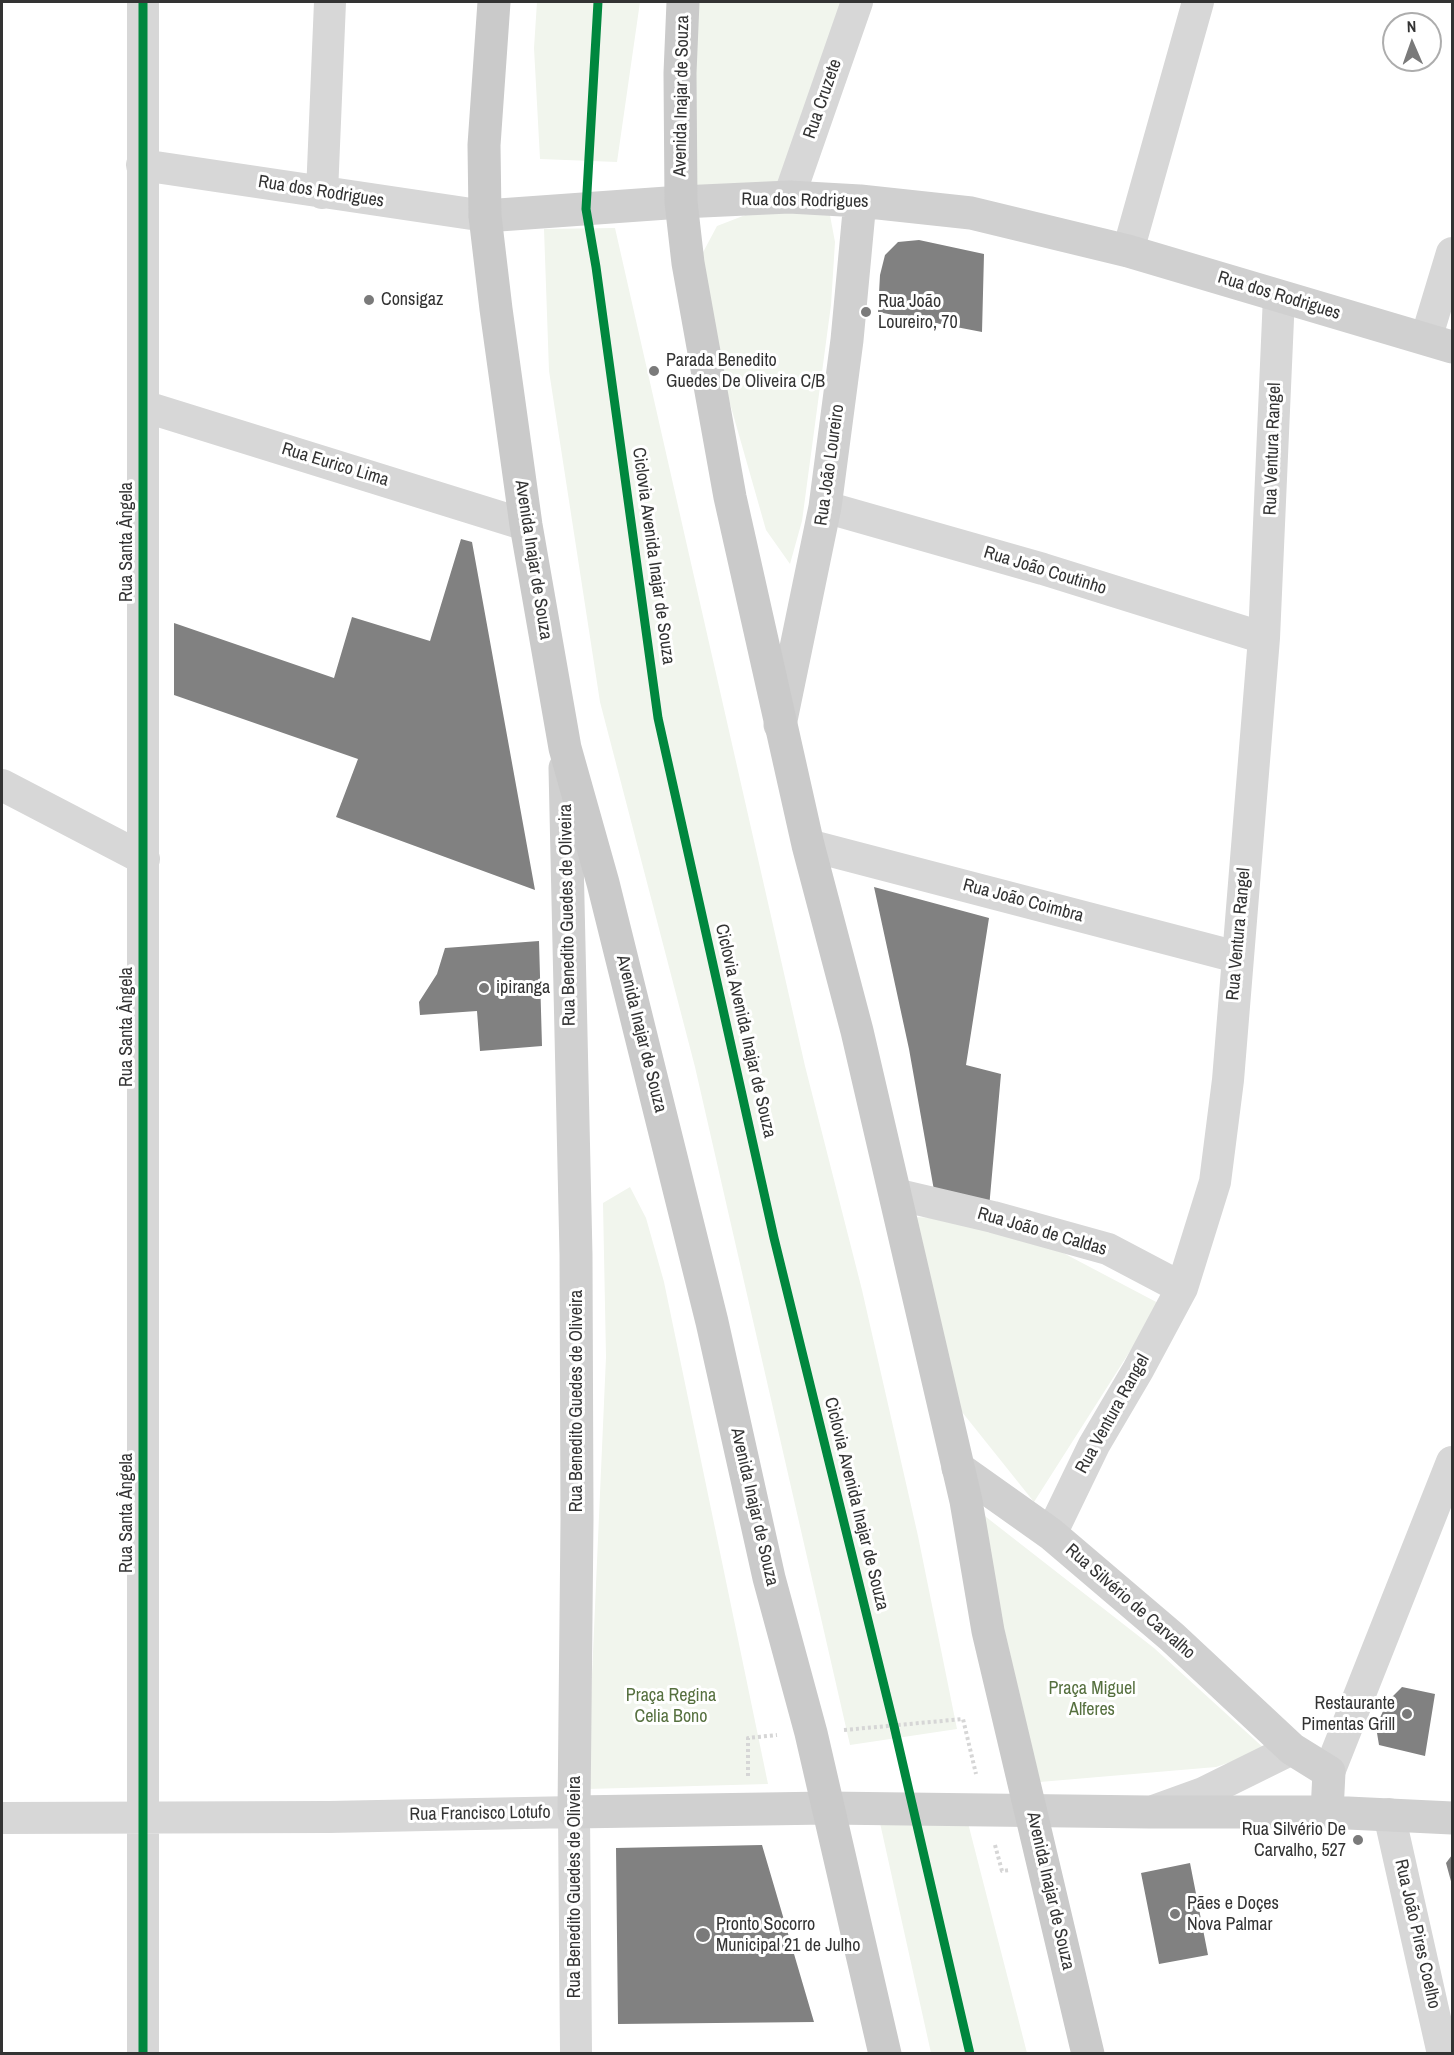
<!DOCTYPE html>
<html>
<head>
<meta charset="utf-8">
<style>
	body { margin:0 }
	#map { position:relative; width:1454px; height:2055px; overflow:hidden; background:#fff; font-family:"Archivo Narrow",sans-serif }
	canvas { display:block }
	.frame { position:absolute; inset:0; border:3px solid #333; pointer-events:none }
	.north { position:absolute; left:1382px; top:12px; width:60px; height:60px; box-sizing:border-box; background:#fff; border:2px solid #adadad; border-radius:50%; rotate:358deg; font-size:16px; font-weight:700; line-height:24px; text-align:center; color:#333 }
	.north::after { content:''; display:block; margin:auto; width:21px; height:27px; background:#7a7a7a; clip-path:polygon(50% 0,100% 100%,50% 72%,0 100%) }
</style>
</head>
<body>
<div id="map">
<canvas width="1454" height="2055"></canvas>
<div class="frame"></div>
<div class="north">N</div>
</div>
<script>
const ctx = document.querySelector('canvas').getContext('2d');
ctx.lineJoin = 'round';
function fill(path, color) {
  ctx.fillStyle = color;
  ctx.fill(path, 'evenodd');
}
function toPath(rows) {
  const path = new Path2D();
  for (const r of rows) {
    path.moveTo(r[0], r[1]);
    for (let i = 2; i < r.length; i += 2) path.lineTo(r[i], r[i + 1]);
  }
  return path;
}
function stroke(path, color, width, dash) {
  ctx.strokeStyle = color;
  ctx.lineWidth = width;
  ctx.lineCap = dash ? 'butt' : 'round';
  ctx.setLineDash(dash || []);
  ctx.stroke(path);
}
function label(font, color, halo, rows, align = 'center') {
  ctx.font = font + ' "Archivo Narrow",sans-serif';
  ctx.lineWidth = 6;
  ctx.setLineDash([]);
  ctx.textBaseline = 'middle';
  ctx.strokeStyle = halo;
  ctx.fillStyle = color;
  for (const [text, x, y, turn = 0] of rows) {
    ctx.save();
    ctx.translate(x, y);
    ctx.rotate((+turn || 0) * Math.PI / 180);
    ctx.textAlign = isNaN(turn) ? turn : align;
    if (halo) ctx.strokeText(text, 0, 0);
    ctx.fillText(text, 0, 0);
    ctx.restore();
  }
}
fill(toPath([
	[537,2,640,2,617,162,540,159,534,48],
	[683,2,854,2,789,197,681,183],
	[761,209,829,210,835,242,831,305,802,521,790,564,766,530,727,393,700,258,717,226],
	[615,228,805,1066,862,1290,918,1536,957,1729,850,1745,695,1067,600,702,549,371,544,229],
	[630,1187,646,1218,664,1282,768,1784,587,1789,606,1357,603,1203],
	[910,1217,944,1218,1050,1246,1160,1304,1034,1502,950,1397],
	[972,1506,1154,1648,1266,1750,1216,1767,1028,1783],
	[880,1823,968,1823,1027,2053,931,2053]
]), '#f1f5ed');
fill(toPath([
	[919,240,984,254,982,332,878,312,880,275,885,255,898,242],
	[461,539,472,542,535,890,336,817,358,759,174,695,174,623,334,678,352,617,430,641],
	[874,887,989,918,966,1065,1001,1074,989,1208,935,1196,909,1049],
	[539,941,542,1046,480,1051,477,1011,420,1015,419,1002,437,974,445,948],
	[1402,1687,1435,1694,1425,1756,1379,1745,1376,1727,1387,1702],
	[762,1845,814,2022,618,2024,616,1848],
	[1452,1855,1452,1885,1446,1863],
	[1190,1863,1208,1955,1159,1964,1141,1873]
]), '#818181');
stroke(toPath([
	[844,1730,963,1719,976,1774],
	[748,1776,748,1738,777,1735],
	[995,1845,1002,1871,1010,1870]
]), '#d6d6d6', 4, [3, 3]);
stroke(toPath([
	[142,165,485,216],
	[322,193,330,2],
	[789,197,857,2],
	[1128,251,1198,2],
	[1426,339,1452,253],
	[143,406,526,525],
	[825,507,1043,569,1264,638],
	[2,785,144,859],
	[808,845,1237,957],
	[895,1194,993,1217,1108,1249,1182,1288],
	[1051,1534,1094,1445,1138,1370,1182,1288,1215,1182,1228,1080,1264,638,1279,296],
	[1329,1772,1452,1462],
	[1156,1810,1203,1793,1292,1749],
	[1389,1814,1443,2054],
	[2,1818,329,1817,574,1812,576,2054],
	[143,2054,143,2]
]), '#d7d7d7', 32);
stroke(toPath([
	[485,216,681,202,789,197,860,201,971,213,1128,251,1452,347],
	[780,725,825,507,847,340,860,201],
	[565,768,576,1255,577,1519,574,1812,827,1808,1149,1812,1327,1812,1452,1818],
	[958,1468,1051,1534,1172,1637,1292,1749,1329,1772,1327,1812]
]), '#d0d0d0', 33);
stroke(toPath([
	[494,2,484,145,485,216,496,309,526,525,565,748,603,883,712,1322,769,1578,811,1733,885,2054],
	[683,2,680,73,681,202,688,263,730,497,808,845,857,1031,966,1501,988,1631,1088,2054]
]), '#cacaca', 33);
stroke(toPath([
	[598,2,586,209,596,267,658,718,774,1238,894,1726,970,2054],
	[143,2054,143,2]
]), '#00873e', 9);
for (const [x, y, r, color] of [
	[369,300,6,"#7a7a7a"],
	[866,312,6,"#7a7a7a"],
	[654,371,6,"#7a7a7a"],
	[484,988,6,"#7a7a7a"],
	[1407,1714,6,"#7a7a7a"],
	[1358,1840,6,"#7a7a7a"],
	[1175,1914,6,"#7a7a7a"],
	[703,1935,8,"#7a7a7a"]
]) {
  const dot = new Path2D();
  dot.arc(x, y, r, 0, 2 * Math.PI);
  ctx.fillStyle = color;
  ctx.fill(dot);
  stroke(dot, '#fff', 2);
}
label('18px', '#333', '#fff', [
	["Avenida Inajar de Souza",682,96,-89],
	["Rua Cruzete",823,99,-71],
	["Rua dos Rodrigues",321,192,9],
	["Rua dos Rodrigues",805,201,1],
	["Rua dos Rodrigues",1279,296,17],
	["Rua Ventura Rangel",1273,449,-88],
	["Rua Eurico Lima",335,465,17],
	["Rua João Loureiro",830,465,-82],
	["Rua Santa Ângela",127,542,-90],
	["Ciclovia Avenida Inajar de Souza",653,556,82],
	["Avenida Inajar de Souza",533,560,81],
	["Rua João Coutinho",1045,571,17],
	["Rua João Coimbra",1023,901,15],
	["Rua Benedito Guedes de Oliveira",568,915,-91],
	["Rua Ventura Rangel",1239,934,-85],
	["Rua Santa Ângela",127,1027,-90],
	["Ciclovia Avenida Inajar de Souza",745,1031,77],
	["Avenida Inajar de Souza",641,1034,76],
	["Rua João de Caldas",1042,1232,16],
	["Rua Benedito Guedes de Oliveira",577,1401,-90],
	["Rua Ventura Rangel",1113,1414,-61],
	["Ciclovia Avenida Inajar de Souza",856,1504,76],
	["Avenida Inajar de Souza",754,1507,77],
	["Rua Santa Ângela",127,1513,-90],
	["Rua Silvério de Carvalho",1130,1602,41],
	["Rua Francisco Lotufo",480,1814,-1],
	["Rua Benedito Guedes de Oliveira",575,1887,-90],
	["Avenida Inajar de Souza",1050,1891,77],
	["Rua João Pires Coelho",1417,1934,77]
]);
label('18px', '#333', '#fff', [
	["Consigaz",381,300],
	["Rua João",878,302],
	["Loureiro, 70",878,323],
	["Parada Benedito",666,361],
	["Guedes De Oliveira C/B",666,382],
	["ipiranga",496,988],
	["Restaurante",1395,1704,"right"],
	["Pimentas Grill",1395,1725,"right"],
	["Rua Silvério De",1346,1830,"right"],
	["Carvalho, 527",1346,1851,"right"],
	["Pães e Doçes",1187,1904],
	["Nova Palmar",1187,1925],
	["Pronto Socorro",716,1925],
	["Municipal 21 de Julho",716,1946]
], 'left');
label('18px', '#56703f', '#fff', [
	["Praça Miguel",1092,1689],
	["Alferes",1092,1710],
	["Praça Regina",671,1696],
	["Celia Bono",671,1717]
]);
</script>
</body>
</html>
